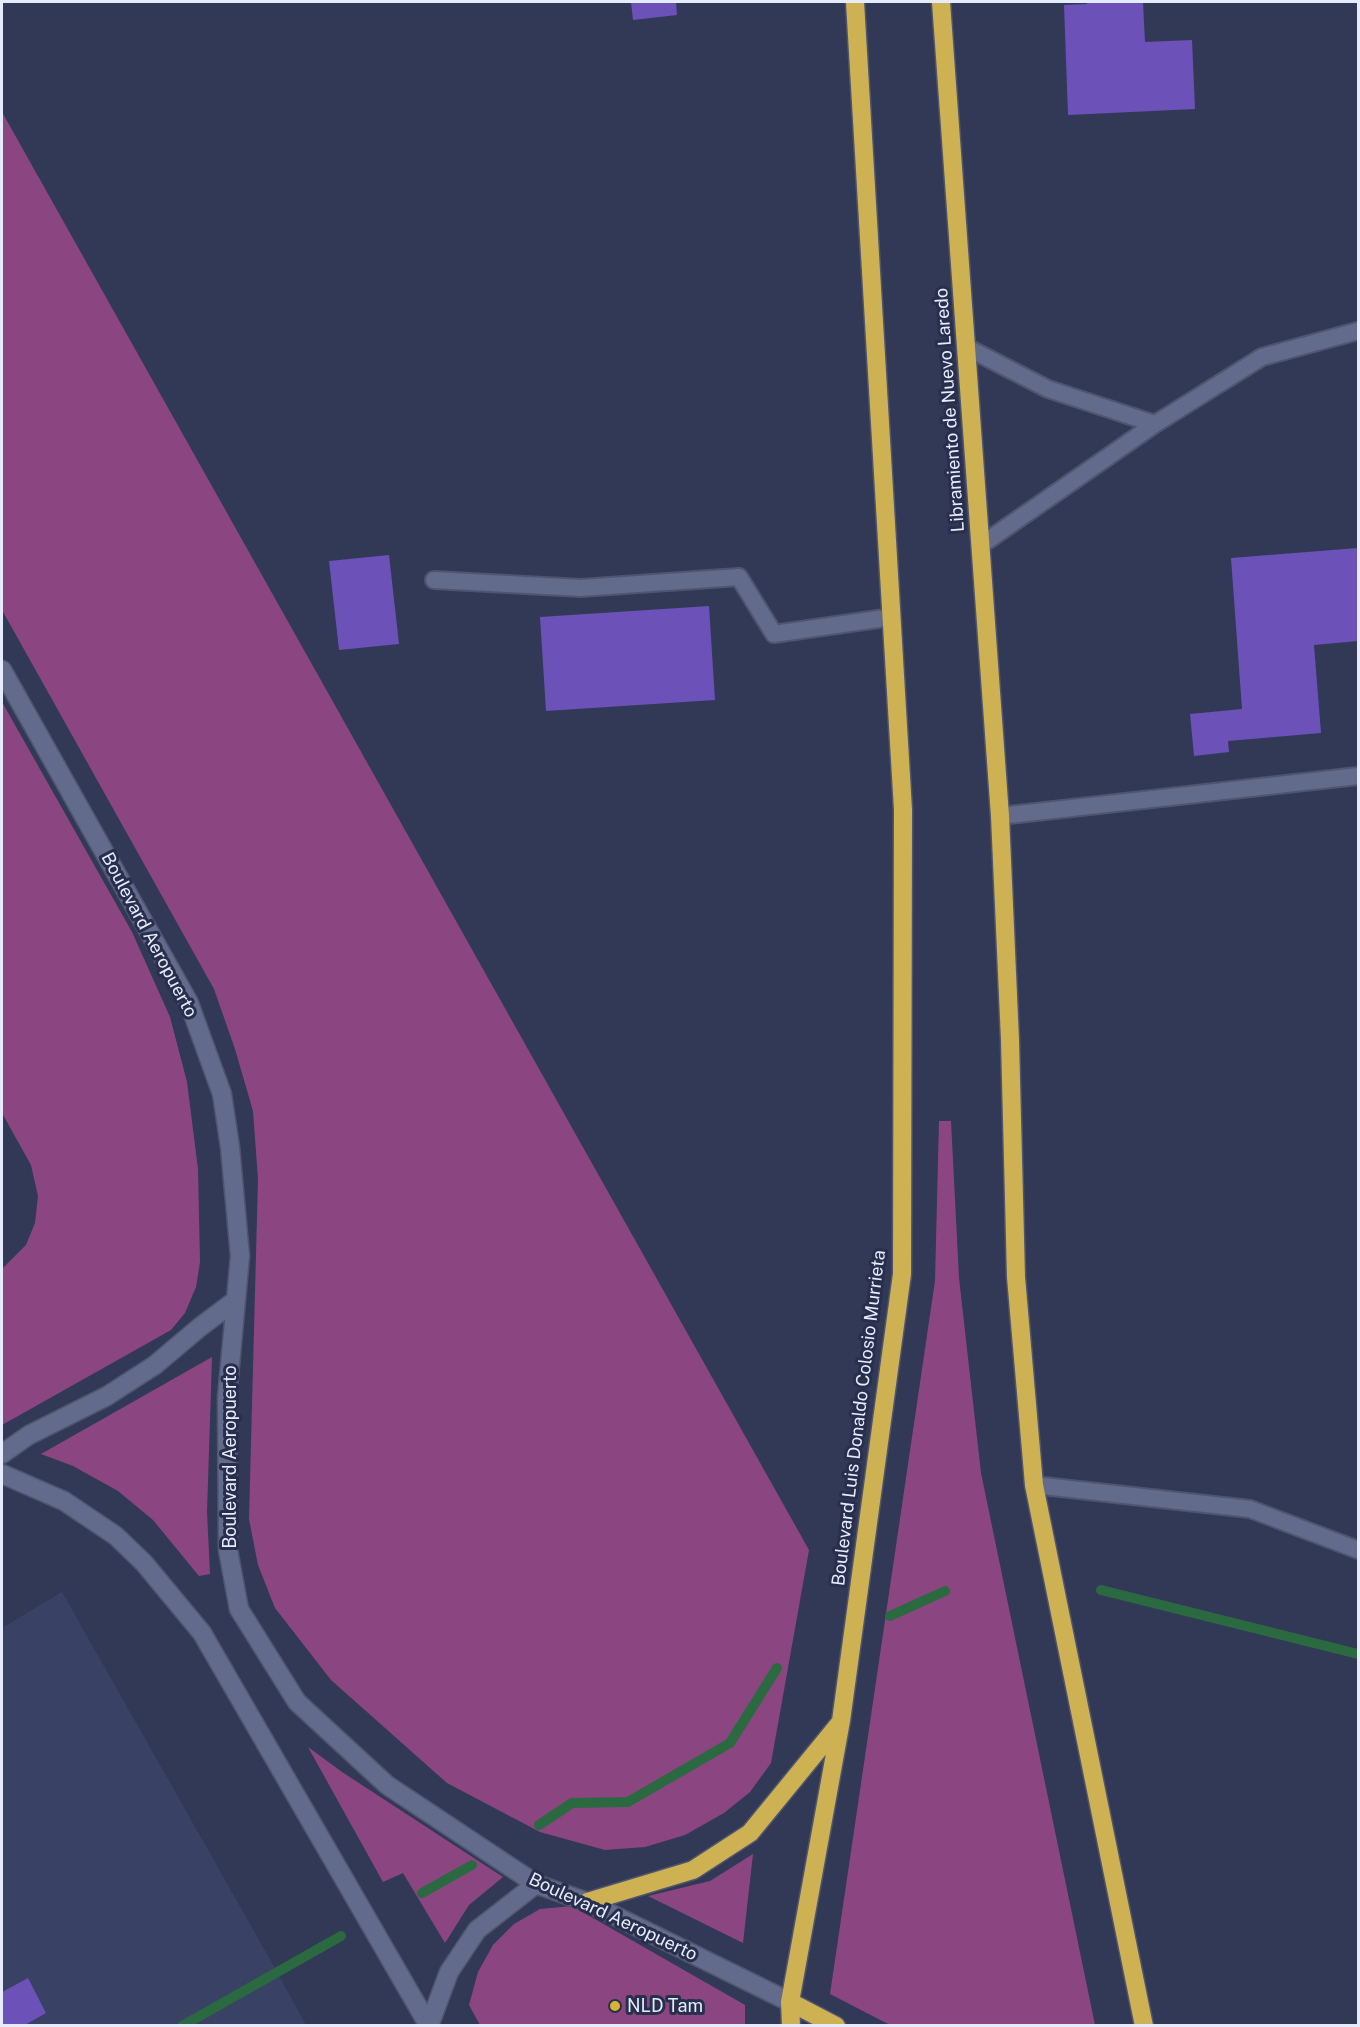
<!DOCTYPE html>
<html>
<head>
<meta charset="utf-8">
<style>
	body { margin:0 }
	#map { position:relative; width:1360px; height:2027px; overflow:hidden; background:#323957; font-family:"Public Sans",sans-serif }
	canvas { display:block }
	.frame { position:absolute; inset:0; border:3px solid #e6ebfe; pointer-events:none }
</style>
</head>
<body>
<div id="map">
<canvas width="1360" height="2027"></canvas>
<div class="frame"></div>
</div>
<script>
const ctx = document.querySelector('canvas').getContext('2d');
ctx.lineJoin = 'round';
function fill(path, color) {
  ctx.fillStyle = color;
  ctx.fill(path, 'evenodd');
}
function toPath(rows) {
  const path = new Path2D();
  for (const r of rows) {
    path.moveTo(r[0], r[1]);
    for (let i = 2; i < r.length; i += 2) path.lineTo(r[i], r[i + 1]);
  }
  return path;
}
function stroke(path, color, width, dash) {
  ctx.strokeStyle = color;
  ctx.lineWidth = width;
  ctx.lineCap = dash ? 'butt' : 'round';
  ctx.setLineDash(dash || []);
  ctx.stroke(path);
}
function label(font, color, halo, rows, align = 'center') {
  ctx.font = font + ' "Public Sans",sans-serif';
  ctx.lineWidth = 6;
  ctx.setLineDash([]);
  ctx.textBaseline = 'middle';
  ctx.strokeStyle = halo;
  ctx.fillStyle = color;
  for (const [text, x, y, turn = 0] of rows) {
    ctx.save();
    ctx.translate(x, y);
    ctx.rotate((+turn || 0) * Math.PI / 180);
    ctx.textAlign = isNaN(turn) ? turn : align;
    if (halo) ctx.strokeText(text, 0, 0);
    ctx.fillText(text, 0, 0);
    ctx.restore();
  }
}
fill(toPath([
	[62,1592,267,1954,306,2025,2,2025,2,1628]
]), '#394165');
fill(toPath([
	[2,112,809,1550,771,1763,750,1792,724,1813,685,1835,645,1847,605,1850,540,1832,447,1783,331,1680,275,1608,258,1565,249,1519,258,1179,253,1111,235,1049,214,989,2,610],
	[2,702,132,932,170,1017,187,1082,198,1169,200,1262,196,1287,185,1313,171,1330,2,1425,2,1269,26,1245,35,1223,38,1196,31,1165,2,1113],
	[939,1121,951,1121,959,1278,981,1473,1095,2025,890,2025,830,1994,935,1281],
	[212,1357,207,1512,210,1574,199,1576,153,1520,118,1491,73,1466,41,1454],
	[308,1747,342,1772,503,1877,469,1905,445,1943,403,1873,383,1882],
	[753,1854,743,1943,648,1896,710,1881],
	[572,1906,745,2005,745,2025,480,2025,469,2005,478,1972,493,1945,514,1924,540,1909]
]), '#8b4682');
stroke(toPath([
	[1101,1590,1358,1654],
	[890,1616,945,1591],
	[539,1825,572,1803,628,1802,730,1743,777,1668],
	[422,1893,472,1865],
	[182,2026,341,1936]
]), '#2b6a41', 10);
fill(toPath([
	[631,2,676,2,677,15,633,20],
	[1087,2,1143,2,1145,42,1192,40,1195,109,1068,115,1064,5,1087,4],
	[1358,548,1358,641,1314,645,1321,733,1228,741,1229,752,1194,756,1190,714,1242,709,1231,558],
	[389,555,399,644,339,650,329,561],
	[709,606,715,700,546,711,540,617],
	[28,1978,46,2013,23,2026,2,2026,2,1992]
]), '#6c51b8');
const lane = toPath([
	[966,347,1048,389,1155,424],
	[981,545,1155,424,1262,357,1358,331],
	[434,580,581,588,739,577,774,634,892,617],
	[1000,816,1358,776],
	[1034,1485,1250,1509,1358,1550]
]);
const street = toPath([
	[2,670,189,1003,222,1094,230,1147,240,1256,227,1398,228,1550,239,1609,297,1702,387,1785,536,1884,587,1902,790,2002],
	[2,1454,29,1435,107,1396,155,1365,200,1327,236,1300],
	[2,1474,64,1501,116,1536,144,1563,202,1633,429,2026],
	[429,2026,449,1972,477,1930,536,1884]
]);
const highway = toPath([
	[941,2,1000,816,1010,1040,1016,1277,1034,1485,1144,2026],
	[587,1902,693,1870,750,1833,840,1723],
	[790,2002,836,2026],
	[791,2026,790,2002,841,1721,902,1274,903,810,855,2]
]);
stroke(lane, '#4f556e', 20);
stroke(street, '#4f556e', 21);
stroke(highway, '#4f556e', 21);
stroke(lane, '#626b8c', 16);
stroke(street, '#626b8c', 18);
stroke(highway, '#ceb152', 18);
for (const [x, y, r, color] of [
	[615,2006,6,"#d8b434"]
]) {
  const dot = new Path2D();
  dot.arc(x, y, r, 0, 2 * Math.PI);
  ctx.fillStyle = color;
  ctx.fill(dot);
  stroke(dot, '#282f4c', 2);
}
label('18px', '#e6ebfe', '#282f4c', [
	["Libramiento de Nuevo Laredo",950,410,-94],
	["Boulevard Aeropuerto",149,935,62],
	["Boulevard Luis Donaldo Colosio Murrieta",859,1418,-83],
	["Boulevard Aeropuerto",230,1457,-90],
	["Boulevard Aeropuerto",613,1917,25]
]);
label('18px', '#e6ebfe', '#282f4c', [
	["NLD Tam",627,2006]
], 'left');
</script>
</body>
</html>
